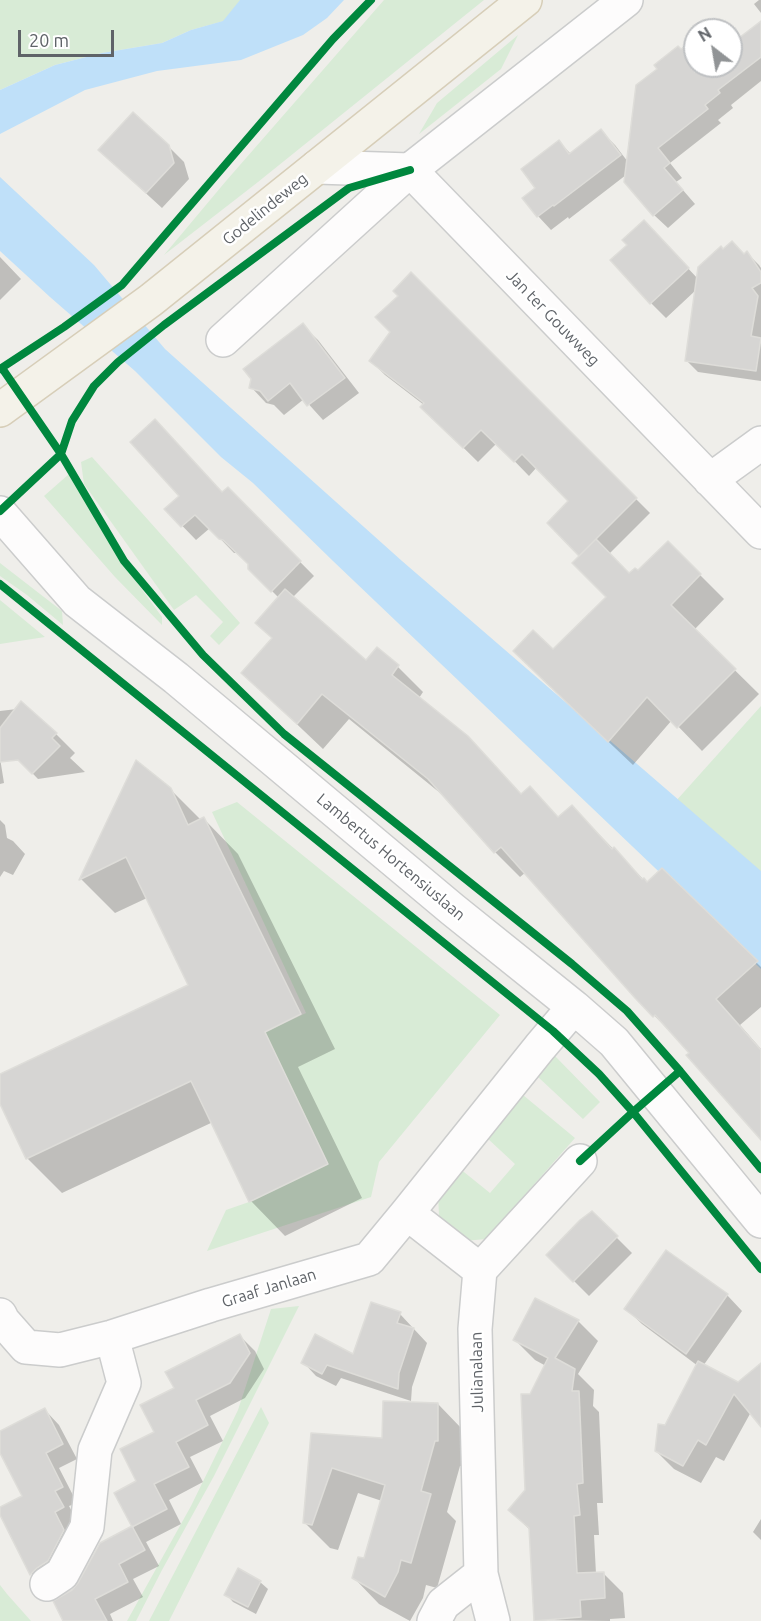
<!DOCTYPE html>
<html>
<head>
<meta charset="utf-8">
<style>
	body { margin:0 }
	#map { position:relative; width:761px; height:1621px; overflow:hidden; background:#efeeea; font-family:Ubuntu,sans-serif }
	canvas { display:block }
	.north { position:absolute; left:683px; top:18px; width:60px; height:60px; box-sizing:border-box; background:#fff; border:2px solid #bfc1c3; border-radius:50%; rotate:329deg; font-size:16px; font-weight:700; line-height:24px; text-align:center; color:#5f6368 }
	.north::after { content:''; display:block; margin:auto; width:21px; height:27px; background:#919496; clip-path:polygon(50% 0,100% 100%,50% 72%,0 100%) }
	.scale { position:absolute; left:18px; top:30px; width:96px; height:27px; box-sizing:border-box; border:3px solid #5f6368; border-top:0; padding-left:8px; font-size:18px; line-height:21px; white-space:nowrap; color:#5f6368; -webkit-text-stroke:4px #fff; paint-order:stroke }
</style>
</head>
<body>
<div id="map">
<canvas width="761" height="1621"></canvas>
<div class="north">N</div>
<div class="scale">20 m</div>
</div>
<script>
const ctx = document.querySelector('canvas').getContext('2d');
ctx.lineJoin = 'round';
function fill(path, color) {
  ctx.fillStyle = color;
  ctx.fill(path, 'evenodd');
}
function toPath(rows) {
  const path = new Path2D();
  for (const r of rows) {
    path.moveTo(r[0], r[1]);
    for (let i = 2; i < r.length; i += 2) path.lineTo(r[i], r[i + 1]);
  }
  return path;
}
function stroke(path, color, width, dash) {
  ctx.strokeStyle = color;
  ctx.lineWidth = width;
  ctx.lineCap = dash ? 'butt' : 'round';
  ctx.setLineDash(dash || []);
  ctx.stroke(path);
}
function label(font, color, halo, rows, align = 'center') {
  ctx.font = font + ' Ubuntu,sans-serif';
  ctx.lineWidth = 5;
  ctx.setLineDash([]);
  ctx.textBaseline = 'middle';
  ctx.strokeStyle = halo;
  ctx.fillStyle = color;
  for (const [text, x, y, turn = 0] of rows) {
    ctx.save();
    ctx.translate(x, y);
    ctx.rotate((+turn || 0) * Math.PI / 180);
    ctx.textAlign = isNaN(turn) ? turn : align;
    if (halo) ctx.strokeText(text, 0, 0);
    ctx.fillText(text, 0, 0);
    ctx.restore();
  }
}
fill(toPath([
	[0,0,241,0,224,21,191,30,162,43,102,53,55,65,0,90],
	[384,0,484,0,258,182,164,255,226,181],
	[518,35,501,69,419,134,437,103],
	[92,457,240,623,219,645,210,636,223,622,196,595,174,610,84,484,81,462],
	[69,474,127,569,162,617,162,625,115,577,44,496],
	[0,563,62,611,63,625,27,595,0,576],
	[0,600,45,637,0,644],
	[761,706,761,874,675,802],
	[237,802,500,1015,379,1162,371,1197,207,1251,226,1210,249,1202,328,1163,265,1032,306,1013,212,812],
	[554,1055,600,1102,583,1119,537,1076],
	[523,1095,575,1138,486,1239,464,1241,439,1216,438,1193,459,1168,490,1193,515,1164,486,1137],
	[299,1306,214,1476,162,1570,136,1621,127,1621,191,1506,238,1410,271,1309],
	[261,1407,269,1423,169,1621,149,1621],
	[0,1585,7,1594,31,1621,0,1621]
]), '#d8ebd6');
fill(toPath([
	[240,0,344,0,327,18,303,35,241,60,157,71,85,90,0,134,0,90,55,65,102,53,162,43,191,30,223,21],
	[0,177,94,265,165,349,402,561,761,871,761,969,333,561,253,483,221,457,135,371,50,297,0,251]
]), '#bfe0f9');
fill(toPath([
	[759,0,761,0,761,13,754,4],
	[731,38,761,43,761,81,731,105,733,108,718,120,721,123,670,163,682,178,676,182,695,204,668,228,654,215,626,175,569,219,568,217,551,230,538,216,538,189,559,142,571,154,601,131,615,145,628,162,682,51,695,40,695,66,731,66],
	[168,146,184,162,189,179,162,208,115,165],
	[659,237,698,279,724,250,744,255,747,253,759,265,761,268,761,381,698,372,686,360,696,290,666,318,651,303],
	[0,257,21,279,0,300],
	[411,274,650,513,609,554,630,575,638,572,668,543,724,599,694,630,759,694,702,751,672,720,633,765,539,676,553,651,608,597,581,556,570,501,537,467,529,476,497,443,478,462,422,407,424,405,385,375,371,361,392,332,400,296],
	[302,325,318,340,359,393,323,420,304,399,284,415,274,405,266,403,251,387],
	[228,489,314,576,292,598,366,663,377,649,398,667,423,692,419,698,467,737,522,795,530,788,559,818,572,807,647,883,662,870,761,967,761,1007,740,1025,761,1049,761,1137,691,1053,636,997,526,872,520,877,495,852,445,797,349,719,323,749,243,673,273,639,279,598,249,568,250,564,239,553,234,553,210,528,196,540,166,509,222,494],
	[17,709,56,734,75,753,70,758,85,772,38,779,0,740,0,711],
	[0,758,4,783,0,784],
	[170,789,201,820,204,819,238,854,335,1049,298,1067,362,1198,285,1236,251,1201,213,1122,62,1193,27,1158,0,1101,0,1076,190,986,147,898,115,913,81,879,123,790],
	[0,820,5,825,7,838,13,841,25,854,13,875,4,871,0,877],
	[592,1213,632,1253,589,1296,548,1255],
	[666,1252,727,1295,742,1311,703,1366,738,1384,761,1364,761,1425,751,1412,724,1461,716,1457,701,1483,674,1469,656,1451,665,1427,698,1366,642,1324,626,1309],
	[536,1300,578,1321,598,1341,578,1374,594,1390,593,1406,599,1412,603,1503,597,1503,599,1535,594,1535,596,1574,603,1573,623,1593,625,1618,610,1619,610,1621,536,1620,530,1530,510,1510,527,1490,531,1395,546,1366,535,1360,515,1340],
	[400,1314,427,1343,412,1387,411,1401,341,1378,336,1386,316,1376,303,1362,354,1356],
	[240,1336,255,1351,264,1369,245,1398,210,1416,223,1441,190,1457,203,1482,169,1500,181,1524,146,1542,159,1566,133,1579,143,1597,110,1614,113,1621,65,1621,73,1591,79,1584,101,1544,134,1527,133,1526,138,1482,156,1433,176,1389],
	[438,1404,463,1430,463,1466,460,1466,447,1512,456,1521,437,1588,426,1585,423,1598,410,1621,379,1604,354,1578,365,1560,382,1501,358,1493,338,1550,330,1548,304,1522,312,1434,384,1440],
	[45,1410,59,1425,77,1459,59,1468,77,1503,69,1506,78,1523,46,1589,32,1574,0,1512,0,1509,24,1497,0,1449,0,1433],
	[761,1519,761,1540,753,1532],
	[260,1582,268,1589,256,1614,233,1602,226,1594]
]), '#0003');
const building = toPath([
	[761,21,761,57,718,90,720,93,705,105,708,109,658,148,670,163,664,168,683,190,653,216,624,182,636,85,657,69,654,65,678,46,681,49,695,39,695,72,703,66,731,66,731,44,761,21],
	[133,112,169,145,174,163,146,193,98,150,133,112],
	[601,129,621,155,554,206,553,205,537,217,522,198,535,188,521,169,559,140,569,154,601,129],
	[644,220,689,268,650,304,610,260,627,245,622,240,644,220],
	[732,241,744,254,747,251,761,272,761,283,752,288,758,296,751,336,761,338,756,371,685,361,698,267,721,246,723,249,732,241],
	[411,272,637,498,579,556,547,523,568,501,522,454,514,462,481,430,463,448,420,407,424,403,369,361,390,332,375,317,398,296,393,291,411,272],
	[303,323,345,378,307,406,290,383,268,401,260,391,249,388,251,379,243,369,303,323],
	[155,419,222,492,228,487,301,561,271,592,248,569,248,564,223,540,219,539,195,515,181,527,164,509,179,496,130,442,155,419],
	[596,539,629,573,635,568,638,570,668,541,701,574,671,605,736,669,677,728,647,697,608,742,513,651,533,630,553,649,606,597,572,563,596,539],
	[285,589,366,660,377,647,399,665,392,675,468,736,521,794,530,786,558,817,572,805,612,849,614,847,642,879,644,878,647,882,662,868,758,961,716,999,761,1050,761,1140,686,1055,689,1053,655,1015,653,1017,635,998,501,847,494,853,428,779,322,694,297,724,241,673,272,638,255,623,285,589],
	[21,701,57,733,52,738,60,746,32,774,18,760,0,762,0,728,21,701],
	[136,760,171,788,188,825,204,817,301,1014,265,1032,328,1164,249,1202,191,1081,26,1159,0,1104,0,1074,188,985,126,857,79,880,136,760],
	[592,1211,618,1236,573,1282,546,1255,580,1220,592,1211],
	[666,1250,728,1294,686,1354,624,1309,666,1250],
	[535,1298,579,1320,555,1358,575,1369,572,1391,579,1391,583,1483,577,1484,580,1515,574,1516,577,1573,604,1572,605,1598,580,1600,581,1617,534,1621,529,1528,508,1510,525,1490,521,1394,530,1394,548,1358,513,1340,535,1298],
	[371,1302,401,1312,397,1323,414,1328,399,1373,398,1389,327,1365,322,1374,301,1363,315,1334,353,1354,371,1302],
	[240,1334,250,1353,230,1383,196,1400,208,1425,176,1442,189,1467,154,1484,167,1509,132,1527,114,1493,136,1481,120,1449,154,1432,140,1405,174,1388,165,1372,240,1334],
	[698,1361,738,1382,761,1363,761,1427,734,1394,706,1445,698,1440,683,1466,655,1451,658,1424,665,1425,698,1361],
	[383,1401,438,1403,438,1441,435,1441,421,1491,431,1494,411,1563,401,1560,398,1572,385,1597,352,1578,358,1557,364,1558,385,1485,332,1468,312,1525,303,1523,311,1433,382,1438,383,1401],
	[45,1408,63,1444,46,1453,63,1487,55,1491,64,1507,55,1512,64,1530,48,1561,37,1568,30,1575,0,1515,0,1507,22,1496,0,1453,0,1431,45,1408],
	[132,1526,145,1550,119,1564,128,1582,95,1599,107,1621,63,1621,53,1601,72,1590,78,1583,100,1543,132,1526],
	[238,1568,261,1581,248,1607,224,1595,238,1568]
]);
fill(building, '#d6d5d3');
stroke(building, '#deddd9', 1.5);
const minor = toPath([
	[317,167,410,170,761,532],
	[223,340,410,170,626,0],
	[710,480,761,443],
	[0,513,77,601,176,678,452,909,574,1007,614,1042,761,1221],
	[407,1213,480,1270],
	[0,1315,3,1321,26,1347,60,1350,112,1337,211,1305,369,1259,407,1213,540,1047,574,1007],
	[47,1584,62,1574,87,1527,95,1450,124,1383,112,1337],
	[434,1621,443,1604,481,1574],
	[493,1621,481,1574,475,1329,480,1270,580,1161]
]);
const major = toPath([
	[0,410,151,300,525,0]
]);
stroke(minor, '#cbcccc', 36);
stroke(major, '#d7ceb8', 36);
stroke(minor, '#fdfcfc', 33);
stroke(major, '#f4f2e9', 33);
stroke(toPath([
	[2,368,61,454,124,561,203,655,284,734,572,964,627,1011,680,1071,761,1169],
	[0,369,64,327,122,285,333,39,371,0],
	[0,511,61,454,72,421,94,386,118,362,164,325,349,188,410,170],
	[0,584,553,1031,599,1074,633,1112,761,1269],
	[580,1161,633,1112,680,1071]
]), '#00873e', 8);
label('16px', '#5f6368', '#fff', [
	["Godelindeweg",265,209,-39],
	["Jan ter Gouwweg",553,318,46],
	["Lambertus Hortensiuslaan",391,857,40],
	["Graaf Janlaan",269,1288,-17],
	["Julianalaan",477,1372,-91]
]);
</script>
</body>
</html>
